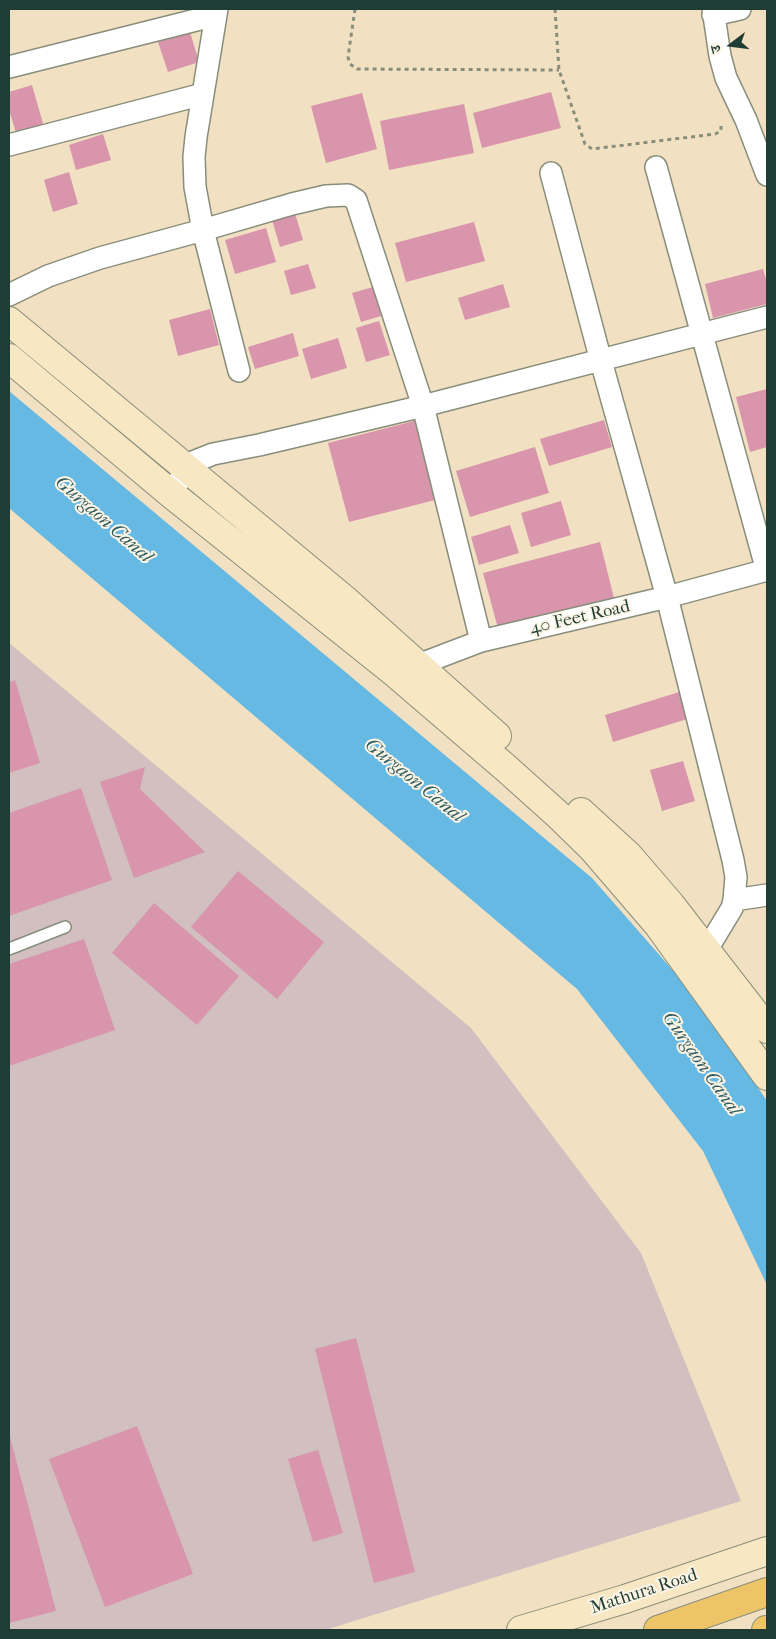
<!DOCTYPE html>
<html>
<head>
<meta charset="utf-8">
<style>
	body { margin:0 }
	#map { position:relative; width:776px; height:1639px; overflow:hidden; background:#f2e0c2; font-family:"IM FELL French Canon","Noto Serif Devanagari",serif }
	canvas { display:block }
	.frame { position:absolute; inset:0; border:10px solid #1f3d34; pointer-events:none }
	.north { position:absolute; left:706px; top:20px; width:50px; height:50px; -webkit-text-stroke:4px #fcf5e5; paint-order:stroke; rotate:255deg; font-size:14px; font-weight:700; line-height:20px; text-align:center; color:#1f3d34 }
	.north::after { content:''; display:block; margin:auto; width:18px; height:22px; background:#1f3d34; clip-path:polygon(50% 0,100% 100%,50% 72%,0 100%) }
</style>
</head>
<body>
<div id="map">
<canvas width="776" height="1639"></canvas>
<div class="frame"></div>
<div class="north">उ</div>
</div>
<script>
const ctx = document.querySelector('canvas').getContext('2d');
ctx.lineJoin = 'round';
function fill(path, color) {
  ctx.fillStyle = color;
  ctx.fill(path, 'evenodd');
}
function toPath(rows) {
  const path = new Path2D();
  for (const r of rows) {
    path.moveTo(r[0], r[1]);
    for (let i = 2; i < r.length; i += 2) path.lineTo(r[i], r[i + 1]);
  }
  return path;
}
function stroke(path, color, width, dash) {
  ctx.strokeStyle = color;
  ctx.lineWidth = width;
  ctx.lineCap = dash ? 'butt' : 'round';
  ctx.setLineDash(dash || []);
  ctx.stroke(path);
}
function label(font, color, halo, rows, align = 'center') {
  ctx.font = font + ' "IM FELL French Canon",serif';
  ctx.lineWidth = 4;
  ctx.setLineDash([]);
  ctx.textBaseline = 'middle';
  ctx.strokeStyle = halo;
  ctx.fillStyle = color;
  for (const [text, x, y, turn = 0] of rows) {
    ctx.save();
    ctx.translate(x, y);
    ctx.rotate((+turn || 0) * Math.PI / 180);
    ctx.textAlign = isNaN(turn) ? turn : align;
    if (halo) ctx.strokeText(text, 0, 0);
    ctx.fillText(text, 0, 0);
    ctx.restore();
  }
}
fill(toPath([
	[9,643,471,1028,641,1253,741,1501,325,1630,9,1630]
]), '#d2bfc0');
fill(toPath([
	[9,391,592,878,698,999,767,1101,767,1285,703,1151,577,989,9,508]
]), '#66b9e2');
fill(toPath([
	[190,32,199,62,168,72,158,42],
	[32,85,44,127,17,136,9,110,9,92],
	[551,92,561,128,482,148,473,113],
	[362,93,377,149,326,163,311,106],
	[464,104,474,153,389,170,380,121],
	[103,134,111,160,76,170,69,145],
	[69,172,78,204,53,212,44,180],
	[295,213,303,240,280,247,272,220],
	[474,222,485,261,406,282,395,243],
	[266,228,276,262,235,274,225,240],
	[308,264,316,288,291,295,284,271],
	[763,269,767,283,767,304,713,318,705,284],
	[503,284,510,307,465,320,458,298],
	[373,287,381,316,361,322,352,293],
	[210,309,219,345,178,356,169,320],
	[379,321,390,355,366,362,356,328],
	[293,333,299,356,255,369,248,347],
	[338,338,347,368,311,379,302,349],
	[767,389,767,447,750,452,736,397],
	[418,420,439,499,349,522,328,443],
	[604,420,612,447,549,466,540,439],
	[535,447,549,493,470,517,456,471],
	[561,501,571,535,531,547,521,513],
	[510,525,519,553,479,565,471,537],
	[600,542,615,602,499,632,483,573],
	[15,680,40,763,9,773,9,682],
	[689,689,697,716,613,742,605,715],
	[683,761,695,801,662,811,650,770],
	[145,767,140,789,205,852,134,878,100,782],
	[81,788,112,880,9,916,9,813],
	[238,871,324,942,277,999,191,927],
	[154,903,239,976,197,1025,112,953],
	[84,939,115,1030,9,1066,9,964],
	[356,1338,415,1572,374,1583,315,1349],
	[137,1426,193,1574,105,1607,49,1459],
	[9,1433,56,1611,9,1623],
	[318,1450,343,1533,313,1542,288,1459]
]), '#d895ac');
const lane = toPath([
	[9,949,65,927]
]);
const street = toPath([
	[217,9,196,137,194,157,195,187,203,230,239,371],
	[713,9,720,56,726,78,746,120,767,175],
	[713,15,740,9],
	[9,67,216,15],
	[9,145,203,94],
	[656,167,767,571],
	[551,173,601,361,667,597,733,860,736,877,734,900,732,908,706,951],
	[9,295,48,276,100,258,203,230,292,204,326,196,348,195,356,200,423,406,481,641],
	[170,493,193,462,213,454,259,445,423,406,767,317],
	[405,670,481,641,667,597,767,570],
	[734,900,767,895]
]);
const secondary = toPath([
	[9,321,344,599,497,736],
	[9,358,170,493,395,673,507,769,556,813,592,848,659,926,767,1076],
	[581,812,628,855,671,905,767,1029],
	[521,1630,625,1599,767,1551]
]);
const highway = toPath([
	[658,1630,767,1592],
	[766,1630,767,1630]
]);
stroke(lane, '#888e7b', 14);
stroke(street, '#888e7b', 24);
stroke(secondary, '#888e7b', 30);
stroke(highway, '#888e7b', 30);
stroke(toPath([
	[355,9,348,57,350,64,357,69,559,70],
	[555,9,559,70,585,144,592,149,715,134,721,131,721,126]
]), '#888e7b', 3, [4, 4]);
stroke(lane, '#fff', 11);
stroke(street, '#fff', 21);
stroke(secondary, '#f8e7c3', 28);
stroke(highway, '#eec469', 28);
label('18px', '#1f3d34', '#fcf5e5', [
	["40 Feet Road",580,618,-13],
	["Mathura Road",644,1592,-18]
]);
label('italic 19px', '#315c60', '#fcf5e5', [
	["Gurgaon Canal",103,520,41],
	["Gurgaon Canal",414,781,39],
	["Gurgaon Canal",701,1064,55]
]);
</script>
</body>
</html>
